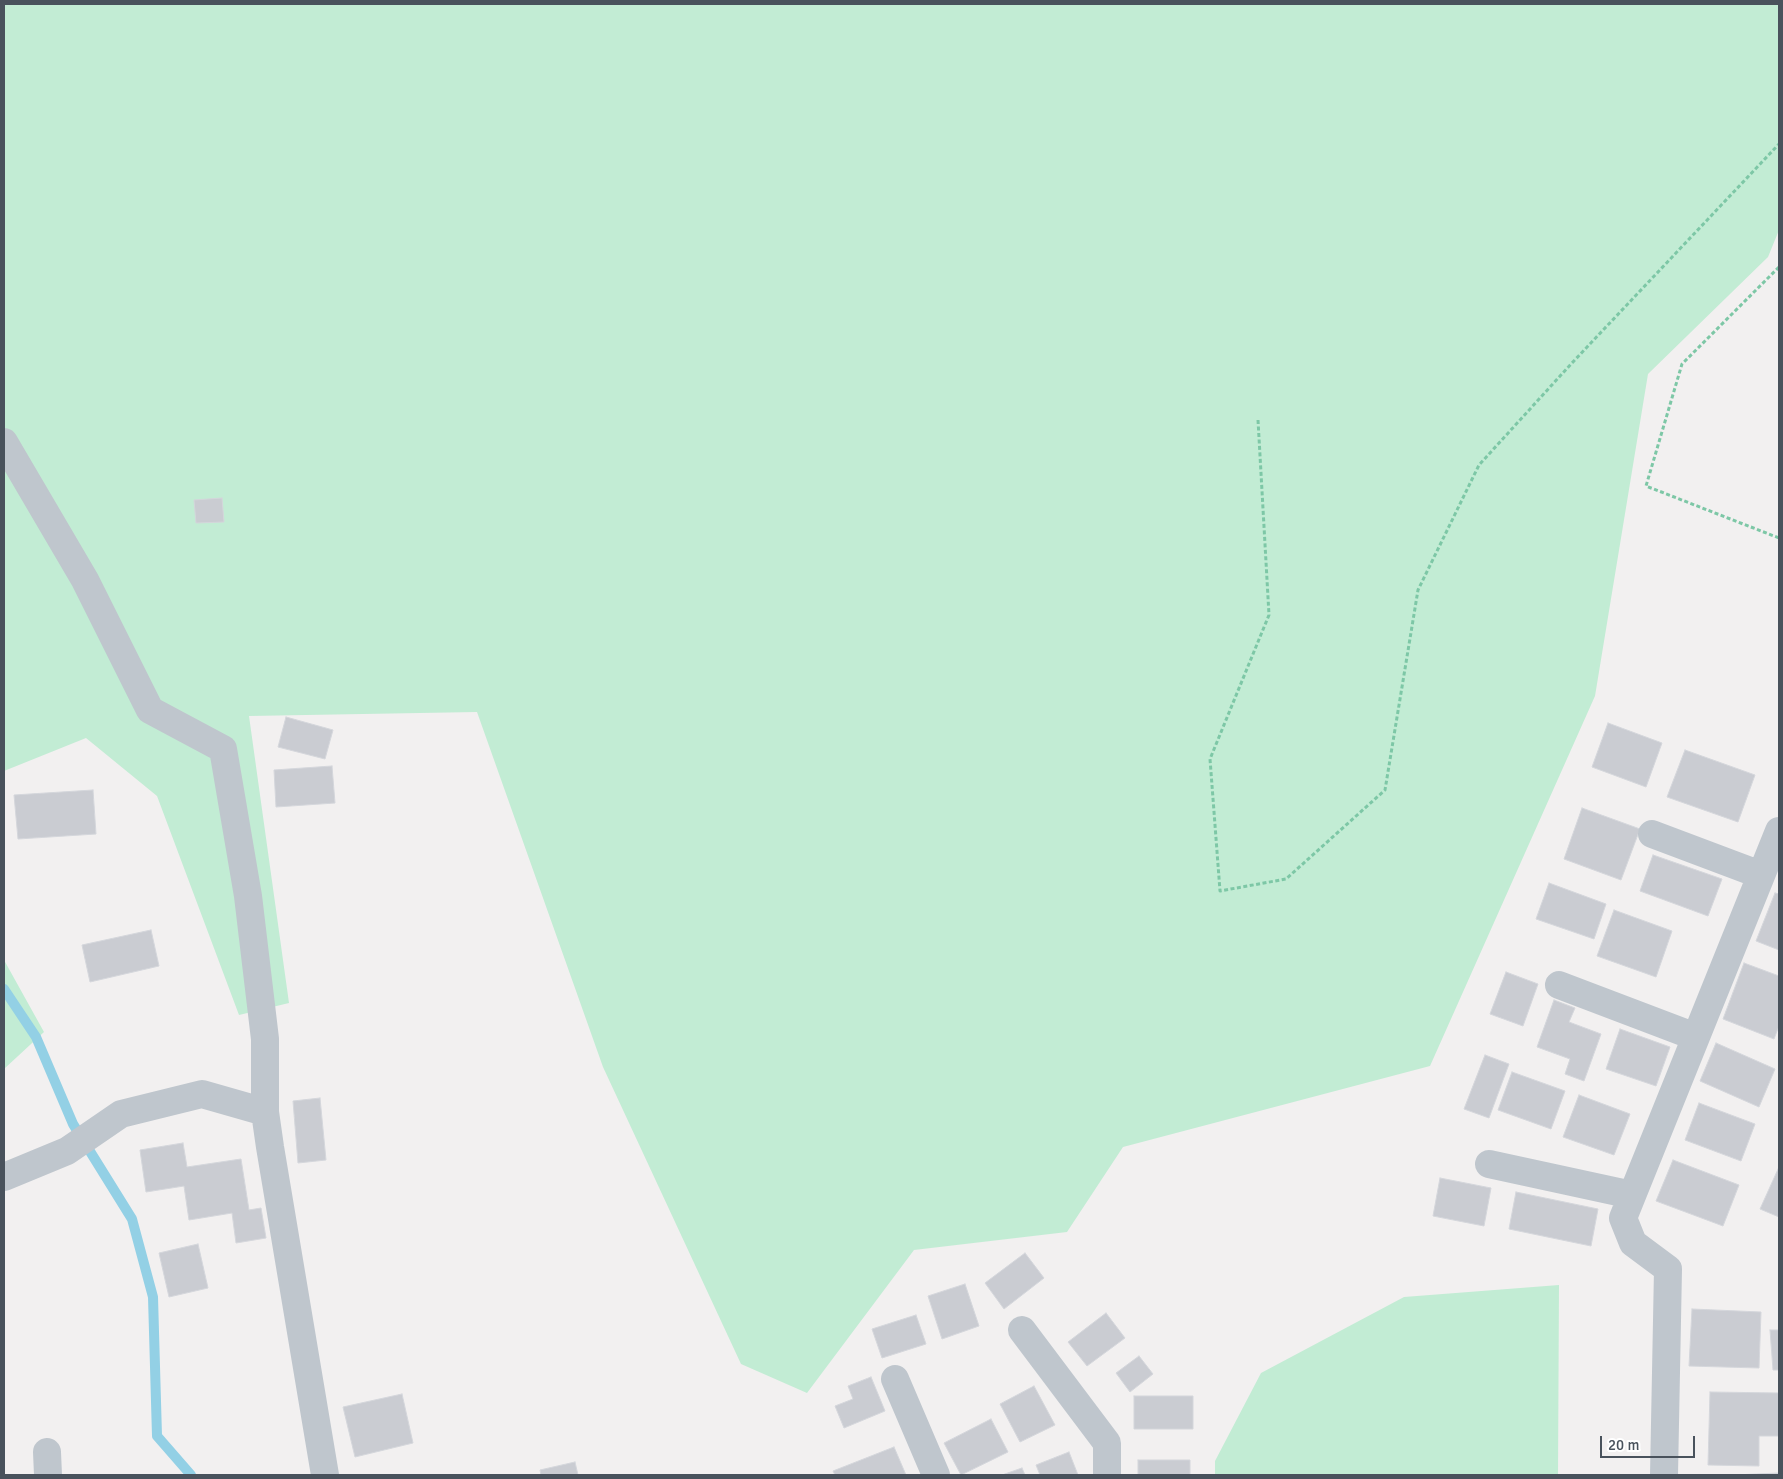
<!DOCTYPE html>
<html>
<head>
<meta charset="utf-8">
<style>
	body { margin:0 }
	#map { position:relative; width:1783px; height:1479px; overflow:hidden; background:#f2f0f0; font-family:Signika,sans-serif }
	canvas { display:block }
	.frame { position:absolute; inset:0; border:5px solid #49525c; pointer-events:none }
	.scale { position:absolute; left:1600px; top:1436px; width:95px; height:22px; box-sizing:border-box; border:2px solid #49525c; border-top:0; padding-left:6px; font-size:15px; line-height:18px; white-space:nowrap; color:#49525c; -webkit-text-stroke:4px #fff; paint-order:stroke }
</style>
</head>
<body>
<div id="map">
<canvas width="1783" height="1479"></canvas>
<div class="frame"></div>
<div class="scale">20 m</div>
</div>
<script>
const ctx = document.querySelector('canvas').getContext('2d');
ctx.lineJoin = 'round';
function fill(path, color) {
  ctx.fillStyle = color;
  ctx.fill(path, 'evenodd');
}
function toPath(rows) {
  const path = new Path2D();
  for (const r of rows) {
    path.moveTo(r[0], r[1]);
    for (let i = 2; i < r.length; i += 2) path.lineTo(r[i], r[i + 1]);
  }
  return path;
}
function stroke(path, color, width, dash) {
  ctx.strokeStyle = color;
  ctx.lineWidth = width;
  ctx.lineCap = dash ? 'butt' : 'round';
  ctx.setLineDash(dash || []);
  ctx.stroke(path);
}
fill(toPath([
	[4,4,1779,4,1779,230,1768,257,1648,374,1595,696,1430,1066,1123,1147,1067,1232,914,1250,807,1393,741,1364,603,1067,477,712,249,716,289,1003,239,1015,157,796,86,738,4,771],
	[4,960,44,1032,4,1069],
	[1559,1285,1558,1475,1215,1475,1215,1461,1261,1373,1404,1297]
]), '#c2ecd4');
stroke(toPath([
	[4,989,36,1037,73,1124,132,1219,153,1297,157,1436,191,1475]
]), '#93d0e5', 10);
const building = toPath([
	[222,498,224,522,196,523,194,500,222,498],
	[286,717,333,730,325,759,278,747,286,717],
	[1608,723,1662,743,1646,787,1592,767,1608,723],
	[1685,750,1755,775,1738,822,1667,797,1685,750],
	[332,766,335,803,276,807,274,770,332,766],
	[93,790,96,834,18,839,14,795,93,790],
	[1582,808,1640,829,1621,880,1564,859,1582,808],
	[1653,855,1722,879,1708,916,1640,891,1653,855],
	[1549,883,1606,904,1594,939,1536,919,1549,883],
	[1775,893,1779,894,1779,950,1756,941,1775,893],
	[1614,910,1672,931,1656,977,1597,956,1614,910],
	[151,930,159,966,90,982,82,945,151,930],
	[1744,963,1779,976,1779,1026,1774,1039,1723,1019,1744,963],
	[1506,972,1538,984,1523,1026,1490,1014,1506,972],
	[1554,1000,1575,1008,1569,1022,1601,1034,1584,1081,1565,1074,1570,1059,1537,1047,1554,1000],
	[1620,1029,1670,1047,1656,1086,1606,1069,1620,1029],
	[1716,1043,1775,1069,1759,1107,1700,1081,1716,1043],
	[1485,1055,1509,1064,1489,1118,1464,1109,1485,1055],
	[1512,1072,1565,1091,1551,1129,1498,1110,1512,1072],
	[1579,1095,1630,1114,1614,1155,1563,1137,1579,1095],
	[320,1098,326,1160,298,1163,293,1101,320,1098],
	[1699,1103,1755,1124,1741,1161,1685,1140,1699,1103],
	[183,1143,187,1167,241,1159,249,1210,261,1208,266,1238,236,1243,232,1213,189,1220,184,1186,146,1192,140,1150,183,1143],
	[1673,1160,1739,1185,1723,1226,1656,1201,1673,1160],
	[1779,1167,1779,1217,1760,1209,1779,1167],
	[1440,1178,1491,1188,1484,1226,1433,1216,1440,1178],
	[1516,1192,1598,1209,1591,1246,1509,1229,1516,1192],
	[198,1244,208,1288,169,1297,159,1253,198,1244],
	[1025,1253,1044,1278,1004,1309,985,1283,1025,1253],
	[965,1284,979,1326,942,1339,928,1296,965,1284],
	[1692,1309,1761,1312,1759,1368,1689,1366,1692,1309],
	[1106,1313,1125,1338,1087,1366,1068,1342,1106,1313],
	[916,1315,926,1344,882,1358,872,1329,916,1315],
	[1770,1330,1779,1330,1779,1370,1773,1370,1770,1330],
	[1139,1356,1153,1374,1130,1392,1116,1373,1139,1356],
	[871,1377,885,1411,844,1428,835,1406,853,1399,848,1386,871,1377],
	[1034,1386,1055,1425,1020,1442,1000,1404,1034,1386],
	[1710,1392,1779,1393,1779,1436,1759,1436,1759,1466,1708,1465,1710,1392],
	[402,1394,413,1443,355,1457,343,1407,402,1394],
	[1134,1396,1193,1396,1193,1429,1134,1429,1134,1396],
	[991,1419,1008,1452,961,1475,944,1443,991,1419],
	[894,1447,906,1475,835,1475,833,1471,894,1447],
	[1069,1452,1078,1475,1040,1475,1036,1465,1069,1452],
	[1138,1460,1190,1460,1190,1475,1138,1475,1138,1460],
	[575,1462,578,1475,541,1475,540,1470,575,1462],
	[1022,1468,1025,1475,1002,1475,1022,1468],
	[1779,1473,1779,1475,1734,1475,1779,1473]
]);
fill(building, '#caccd2');
stroke(building, '#d4d6db', 1);
stroke(toPath([
	[1779,267,1682,364,1646,486,1779,538],
	[1258,420,1269,615,1210,759,1220,891,1286,879,1385,790,1418,590,1479,465,1571,364,1779,144]
]), '#7dc7a6', 3, [4, 2.5]);
stroke(toPath([
	[4,442,85,580,150,710,223,749,248,896,265,1039,265,1112,270,1147,325,1475],
	[1652,834,1761,875],
	[1559,985,1696,1037],
	[1489,1164,1632,1195],
	[4,1177,67,1151,121,1114,202,1094,265,1112],
	[1022,1330,1107,1443,1107,1475],
	[895,1379,936,1475],
	[47,1452,48,1475],
	[1664,1475,1668,1269,1633,1243,1623,1218,1779,831]
]), '#bfc6cd', 28);
</script>
</body>
</html>
